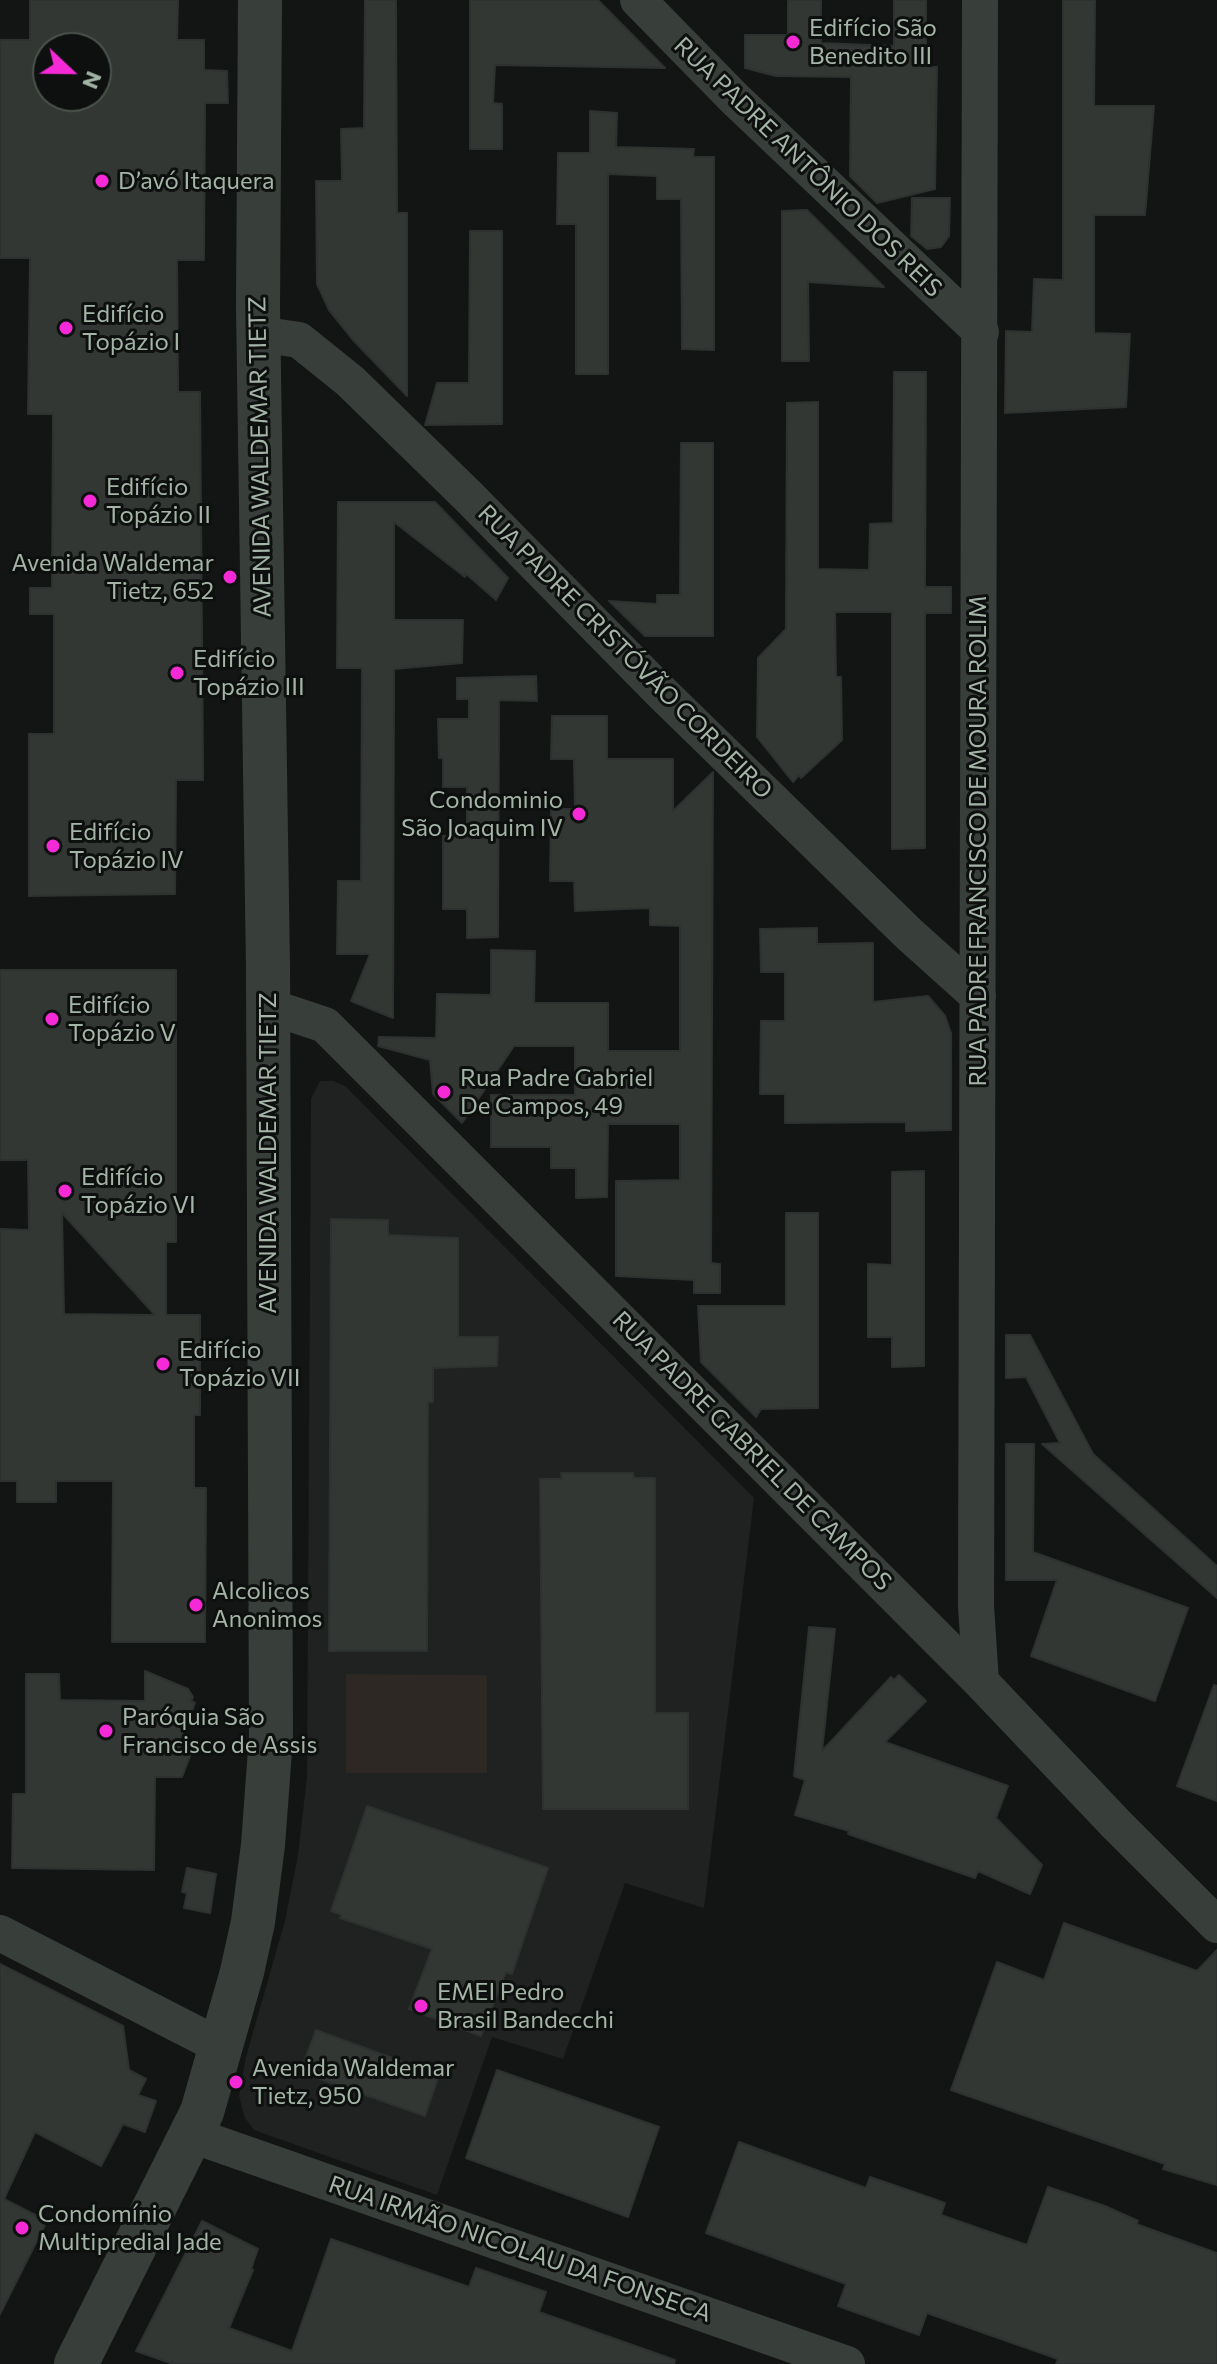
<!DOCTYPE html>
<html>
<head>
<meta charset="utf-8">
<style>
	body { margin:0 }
	#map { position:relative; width:1217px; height:2364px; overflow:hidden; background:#131514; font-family:Commissioner,sans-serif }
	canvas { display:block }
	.north { position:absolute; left:32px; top:32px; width:80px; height:80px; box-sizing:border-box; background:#0e100f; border:2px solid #4a524c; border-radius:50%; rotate:112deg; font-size:22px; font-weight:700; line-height:32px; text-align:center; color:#a4b5a7 }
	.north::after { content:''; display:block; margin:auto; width:28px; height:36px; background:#f52ad6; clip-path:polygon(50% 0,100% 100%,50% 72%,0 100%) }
</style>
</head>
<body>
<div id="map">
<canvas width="1217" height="2364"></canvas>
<div class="north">N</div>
</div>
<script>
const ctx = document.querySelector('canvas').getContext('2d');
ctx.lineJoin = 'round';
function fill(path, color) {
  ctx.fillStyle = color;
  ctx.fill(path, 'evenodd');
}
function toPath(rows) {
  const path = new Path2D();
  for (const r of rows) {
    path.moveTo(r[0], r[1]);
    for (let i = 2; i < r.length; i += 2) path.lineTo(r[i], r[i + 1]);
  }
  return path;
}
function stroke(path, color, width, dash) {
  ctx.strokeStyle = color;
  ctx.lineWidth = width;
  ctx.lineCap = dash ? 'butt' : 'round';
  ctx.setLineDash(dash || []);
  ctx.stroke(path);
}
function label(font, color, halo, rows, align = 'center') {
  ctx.font = font + ' Commissioner,sans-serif';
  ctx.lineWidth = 6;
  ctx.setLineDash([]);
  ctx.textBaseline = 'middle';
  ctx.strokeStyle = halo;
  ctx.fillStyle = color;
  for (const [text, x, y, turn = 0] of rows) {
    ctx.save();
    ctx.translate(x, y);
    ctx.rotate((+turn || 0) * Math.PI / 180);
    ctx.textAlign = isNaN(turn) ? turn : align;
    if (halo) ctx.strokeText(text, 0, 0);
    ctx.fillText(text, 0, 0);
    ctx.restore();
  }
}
fill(toPath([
	[320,1081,333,1081,345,1086,754,1498,704,1908,625,1883,563,2059,492,2037,437,2195,254,2130,245,2118,239,2096,246,2057,285,1921,298,1855,307,1777,311,1099]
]), '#1f2220');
fill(toPath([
	[346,1674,487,1675,487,1773,346,1773]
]), '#2d2823');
const building = toPath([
	[30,0,178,0,177,40,204,40,204,70,227,71,228,103,205,103,204,260,177,260,178,392,200,392,203,765,203,780,176,780,175,894,29,896,29,734,54,734,54,614,30,614,30,588,52,588,53,414,28,414,30,258,0,258,0,40,30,40,30,0],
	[48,48,96,48,96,96,48,96,48,48],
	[365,0,396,0,397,213,407,213,407,396,354,341,329,310,317,284,316,181,342,181,341,129,364,128,365,0],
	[470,0,598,0,665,68,495,65,493,103,502,104,502,149,470,149,470,0],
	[788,0,821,0,821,43,894,46,894,0,926,0,926,67,937,67,935,189,877,203,850,176,851,77,776,76,745,68,745,35,788,35,788,0],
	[1063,0,1095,0,1094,106,1154,106,1145,215,1094,215,1094,333,1130,334,1126,407,1005,413,1006,331,1032,332,1034,279,1063,280,1063,0],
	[590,111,617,113,616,147,694,149,693,157,714,157,714,350,682,349,681,199,657,199,657,176,608,174,608,374,576,374,576,224,557,224,558,153,590,153,590,111],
	[912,198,950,198,949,236,941,247,927,249,911,236,912,198],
	[807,210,884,287,808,282,809,361,782,361,782,211,807,210],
	[470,231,502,231,502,424,425,425,437,383,469,383,470,231],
	[894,372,926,372,925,587,951,587,951,613,925,613,925,848,892,849,892,612,835,612,836,677,841,677,842,740,801,778,799,775,793,782,757,737,758,658,786,629,787,403,818,402,818,569,869,570,870,524,893,523,894,372],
	[681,443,713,443,713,636,645,636,609,601,657,604,657,595,680,595,681,443],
	[338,502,435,502,508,578,496,600,465,573,465,577,394,522,394,620,463,620,462,663,394,669,393,1018,351,1001,370,954,337,954,338,881,361,881,362,668,337,668,338,502],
	[536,676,537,701,499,700,498,937,467,938,467,909,443,909,443,836,467,836,467,787,443,787,443,758,439,758,438,719,469,719,469,699,457,699,457,678,536,676],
	[552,716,607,716,607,759,673,759,673,811,713,772,711,1263,720,1264,720,1293,694,1293,694,1280,616,1276,616,1181,680,1180,680,1124,608,1124,607,1197,576,1198,576,1168,551,1168,551,1147,491,1147,491,1095,575,1095,575,1046,514,1046,462,1123,433,1094,430,1060,378,1046,379,1037,436,1038,437,994,491,995,491,950,535,951,534,1003,608,1003,608,1051,680,1051,680,926,650,925,650,908,575,911,574,881,550,881,551,809,575,809,574,759,551,759,552,716],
	[817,928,817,944,873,943,873,1002,928,996,945,1016,951,1033,951,1130,906,1131,906,1122,785,1123,785,1094,760,1094,761,1021,785,1021,785,972,761,972,760,929,817,928],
	[0,970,176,970,176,1242,166,1242,166,1315,200,1315,200,1415,194,1415,194,1488,206,1488,205,1642,112,1642,113,1481,56,1481,56,1502,17,1502,17,1481,0,1481,0,1229,29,1230,28,1160,0,1160,0,970],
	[62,1213,155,1315,64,1314,62,1213],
	[924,1171,924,1366,892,1367,892,1337,868,1337,868,1264,892,1265,892,1172,924,1171],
	[786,1213,818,1213,818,1408,761,1409,756,1417,701,1362,698,1306,786,1306,786,1213],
	[331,1219,388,1220,388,1235,458,1238,458,1337,498,1337,497,1366,433,1368,433,1402,428,1402,427,1651,329,1651,331,1219],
	[1006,1335,1030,1335,1093,1454,1217,1566,1217,1598,1042,1444,1060,1443,1026,1377,1006,1378,1006,1335],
	[1006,1444,1034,1444,1033,1552,1188,1608,1155,1701,1031,1656,1057,1580,1006,1580,1006,1444],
	[561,1473,633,1473,634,1478,655,1478,655,1713,688,1713,688,1809,543,1809,540,1479,562,1479,561,1473],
	[809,1627,835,1629,822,1751,891,1677,894,1680,899,1675,926,1701,885,1742,1008,1786,996,1818,1042,1865,1030,1894,978,1871,975,1878,848,1834,849,1831,795,1815,805,1780,794,1776,809,1627],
	[145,1671,188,1689,193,1697,191,1701,195,1703,180,1741,187,1745,192,1751,182,1777,155,1777,154,1870,12,1868,13,1794,26,1794,26,1674,59,1674,60,1700,145,1701,145,1671],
	[1214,1685,1217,1686,1217,1801,1177,1786,1214,1685],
	[367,1806,548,1868,512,1974,506,1972,481,2036,409,2009,432,1949,340,1918,342,1915,331,1911,367,1806],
	[187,1868,216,1874,210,1913,184,1908,187,1893,182,1892,187,1868],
	[1064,1923,1197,1971,1217,1950,1217,2185,1163,2169,1165,2164,951,2090,997,1962,1044,1980,1064,1923],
	[0,1964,123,2026,129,2070,146,2079,138,2095,156,2101,145,2132,123,2124,101,2166,35,2132,4,2199,47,2221,0,2314,0,1964],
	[316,2030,439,2075,425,2116,300,2072,316,2030],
	[497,2070,659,2127,628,2217,466,2158,497,2070],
	[739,2142,866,2188,870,2177,908,2190,945,2203,941,2215,1027,2245,1048,2187,1105,2206,1138,2221,1136,2224,1217,2253,1217,2364,1056,2364,1058,2359,927,2313,919,2335,838,2306,846,2284,706,2233,739,2142],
	[202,2221,258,2249,251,2269,253,2270,229,2328,292,2351,331,2239,469,2287,476,2268,546,2292,539,2312,675,2360,674,2364,173,2364,136,2351,202,2221]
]);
fill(building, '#333734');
stroke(building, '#2d312f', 2);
stroke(toPath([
	[638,0,735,99,981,332],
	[980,0,976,1606,981,1682],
	[258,334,299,340,350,381,468,496,662,693,909,934,978,996],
	[268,1006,325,1025,981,1682,1116,1824,1217,1925],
	[0,1933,220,2046],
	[192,2135,847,2364]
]), '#383f3b', 36);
stroke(toPath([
	[76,2364,202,2112,242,1972,253,1922,263,1845,271,1737,268,968,258,307,260,0]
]), '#383f3b', 44);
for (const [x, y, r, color] of [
	[793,42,8,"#f52ad6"],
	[102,181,8,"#f52ad6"],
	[66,328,8,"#f52ad6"],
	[90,501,8,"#f52ad6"],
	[230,577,8,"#f52ad6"],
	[177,673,8,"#f52ad6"],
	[579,814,8,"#f52ad6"],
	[53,846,8,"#f52ad6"],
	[52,1019,8,"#f52ad6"],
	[444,1092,8,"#f52ad6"],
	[65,1191,8,"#f52ad6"],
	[163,1364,8,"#f52ad6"],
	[196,1605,8,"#f52ad6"],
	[106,1731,8,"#f52ad6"],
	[421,2006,8,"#f52ad6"],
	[236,2082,8,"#f52ad6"],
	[22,2228,8,"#f52ad6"]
]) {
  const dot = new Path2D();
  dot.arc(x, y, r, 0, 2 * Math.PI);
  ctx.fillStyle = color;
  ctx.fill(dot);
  stroke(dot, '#0e100f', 3);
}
label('24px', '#a4b5a7', '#0e100f', [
	["Edifício São",809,28],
	["Benedito III",809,56],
	["D’avó Itaquera",118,181],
	["Edifício",82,314],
	["Topázio I",82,342],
	["Edifício",106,487],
	["Topázio II",106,515],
	["Avenida Waldemar",214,563,"right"],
	["Tietz, 652",214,591,"right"],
	["Edifício",193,659],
	["Topázio III",193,687],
	["Condominio",563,800,"right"],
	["São Joaquim IV",563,828,"right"],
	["Edifício",69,832],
	["Topázio IV",69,860],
	["Edifício",68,1005],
	["Topázio V",68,1033],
	["Rua Padre Gabriel",460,1078],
	["De Campos, 49",460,1106],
	["Edifício",81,1177],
	["Topázio VI",81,1205],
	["Edifício",179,1350],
	["Topázio VII",179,1378],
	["Alcolicos",212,1591],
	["Anonimos",212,1619],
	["Paróquia São",122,1717],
	["Francisco de Assis",122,1745],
	["EMEI Pedro",437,1992],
	["Brasil Bandecchi",437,2020],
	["Avenida Waldemar",252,2068],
	["Tietz, 950",252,2096],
	["Condomínio",38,2214],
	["Multipredial Jade",38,2242]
], 'left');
label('24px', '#a4b5a7', '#0e100f', [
	["RUA PADRE ANTÔNIO DOS REIS",808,167,44],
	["AVENIDA WALDEMAR TIETZ",260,457,-91],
	["RUA PADRE CRISTÓVÃO CORDEIRO",625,652,45],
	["RUA PADRE FRANCISCO DE MOURA ROLIM",978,841,-90],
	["AVENIDA WALDEMAR TIETZ",268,1153,-90],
	["RUA PADRE GABRIEL DE CAMPOS",752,1451,45],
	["RUA IRMÃO NICOLAU DA FONSECA",520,2249,19]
]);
</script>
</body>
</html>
